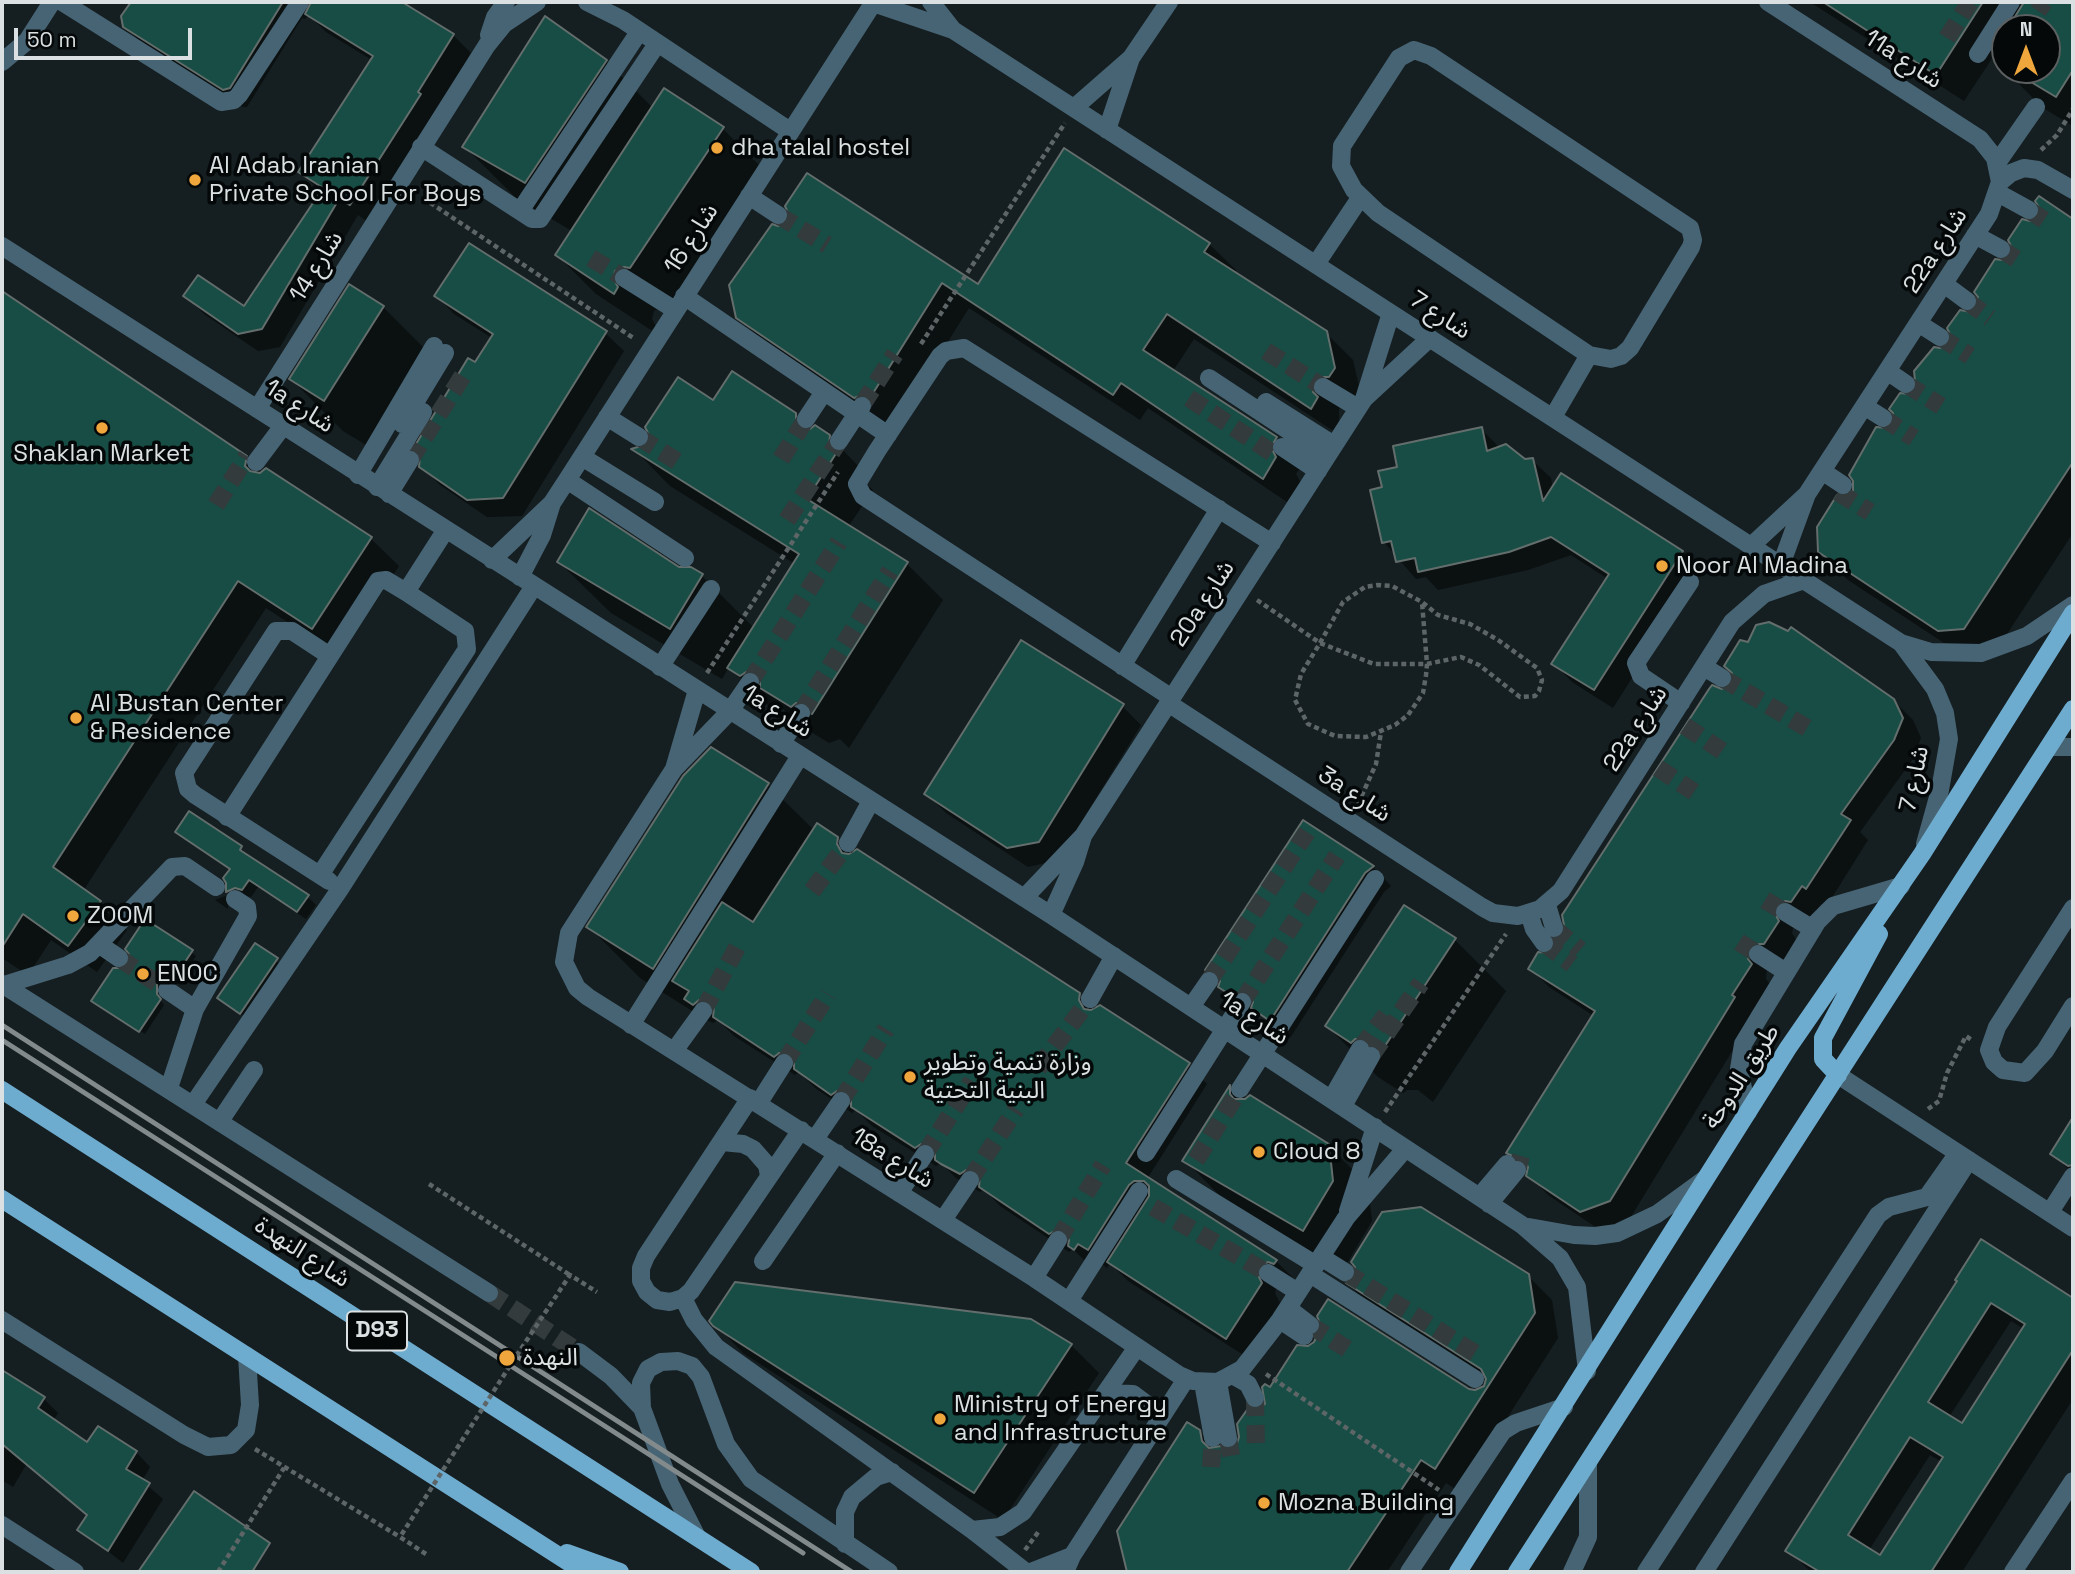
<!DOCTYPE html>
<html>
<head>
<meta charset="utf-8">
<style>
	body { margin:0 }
	#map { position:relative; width:2075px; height:1574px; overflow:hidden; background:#151e20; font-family:"Space Grotesk",sans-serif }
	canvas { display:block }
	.frame { position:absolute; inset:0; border:4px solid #dbe1e2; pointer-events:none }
	.north { position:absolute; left:1991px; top:14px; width:70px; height:70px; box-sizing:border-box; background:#050808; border:2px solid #5b5f5f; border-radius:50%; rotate:0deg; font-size:19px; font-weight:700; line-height:28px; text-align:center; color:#dbe1e2 }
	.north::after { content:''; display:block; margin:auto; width:24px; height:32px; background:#efa73d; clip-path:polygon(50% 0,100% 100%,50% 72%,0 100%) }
	.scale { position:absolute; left:14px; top:28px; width:178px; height:32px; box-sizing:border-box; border:4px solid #dbe1e2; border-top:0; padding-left:9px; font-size:21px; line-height:24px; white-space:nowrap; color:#dbe1e2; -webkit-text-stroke:5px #050808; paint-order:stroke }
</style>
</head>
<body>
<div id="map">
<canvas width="2075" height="1574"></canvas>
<div class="frame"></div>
<div class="north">N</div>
<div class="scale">50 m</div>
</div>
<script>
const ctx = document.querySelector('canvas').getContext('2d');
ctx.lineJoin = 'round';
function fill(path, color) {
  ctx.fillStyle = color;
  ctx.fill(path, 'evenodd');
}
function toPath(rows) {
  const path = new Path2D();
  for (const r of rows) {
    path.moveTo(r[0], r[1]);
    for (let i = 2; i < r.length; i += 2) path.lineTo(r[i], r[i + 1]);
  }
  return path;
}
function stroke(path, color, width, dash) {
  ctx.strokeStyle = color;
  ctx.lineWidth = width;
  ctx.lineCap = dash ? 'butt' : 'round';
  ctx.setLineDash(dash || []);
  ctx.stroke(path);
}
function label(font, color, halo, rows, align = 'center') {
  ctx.font = font + ' "Space Grotesk","Noto Sans Arabic",sans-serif';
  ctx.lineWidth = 7;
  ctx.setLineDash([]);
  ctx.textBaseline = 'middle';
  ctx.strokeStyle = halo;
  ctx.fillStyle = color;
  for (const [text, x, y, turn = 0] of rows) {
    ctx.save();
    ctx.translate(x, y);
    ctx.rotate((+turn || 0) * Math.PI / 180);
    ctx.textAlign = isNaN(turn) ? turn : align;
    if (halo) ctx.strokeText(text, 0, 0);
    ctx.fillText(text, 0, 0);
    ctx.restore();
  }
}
fill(toPath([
	[133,2,398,2,453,35,471,53,368,222,358,215,280,347,258,351,204,314,186,296,244,309,322,193,300,172,372,60,326,32,309,15,305,19,302,18,247,107,243,107,143,45,125,26,123,16],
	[1810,2,2073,2,2073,126,2043,108,2005,70,2047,70,2047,28,2005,28,2005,70,1993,57,1964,101],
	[606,61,653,108,722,128,762,168,670,307,664,306,654,311,652,319,657,328,654,332,596,294,557,255,572,231,516,198,465,147],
	[2039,198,2073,221,2073,533,1992,657,1967,658,1848,580,1819,552,1888,430,1917,391,1940,350,1951,345,1978,308,2002,262,2012,256,2030,223,2040,217,2042,209],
	[772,226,978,287,1209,244,1236,270,1234,274,1326,333,1353,360,1361,395,1339,409,1339,420,1343,425,1338,434,1194,339,1173,371,1276,438,1303,465,1296,474,1302,485,1290,504,1148,408,1140,420,969,308,897,423,890,420,882,424,765,344,738,317],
	[350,287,383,307,435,359,376,451,343,431,291,379],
	[2,293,246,457,262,473,266,470,371,539,399,566,340,656,266,608,83,891,127,930,97,972,51,940,28,975,2,958],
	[436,295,605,333,624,351,522,516,487,517,440,485,421,466,492,338,454,314],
	[714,402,795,414,812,431,829,436,865,473,864,482,873,490,848,527,906,563,943,600,849,748,840,739,829,743,798,724,782,708,778,711,766,704,729,667,722,679,611,613,559,562,691,569,702,576,754,628,795,564,670,486,635,450,650,445],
	[1481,429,1500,448,1524,461,1532,460,1551,478,1553,489,1682,552,1700,571,1613,708,1572,682,1554,663,1608,579,1571,555,1528,570,1438,590,1426,577,1416,579,1384,542,1384,488,1399,468],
	[1723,691,1893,700,1913,720,1921,738,1913,759,1860,832,1868,840,1826,907,1821,904,1810,920,1794,924,1792,933,1797,941,1783,963,1767,968,1766,979,1770,984,1750,1014,1753,1017,1629,1220,1600,1230,1548,1195,1508,1153,1594,1016,1549,987,1530,968,1551,954,1564,937],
	[1122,706,1141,725,1058,860,1028,867,946,813,927,794],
	[711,749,768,785,815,831,837,838,853,854,1079,994,1095,1010,1188,1065,1207,1084,1147,1179,1276,1261,1295,1280,1277,1285,1275,1293,1280,1303,1245,1356,1128,1281,1110,1263,1107,1268,1098,1261,1089,1265,1073,1249,1069,1252,1000,1206,984,1189,980,1192,956,1178,941,1163,936,1166,872,1126,856,1110,852,1113,815,1088,799,1072,795,1075,734,1036,718,1020,713,1023,705,1019,640,978,589,927],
	[190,813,308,897,316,905,306,919,258,887,251,897,244,895,236,900,228,892,231,871,177,832],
	[1304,822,1373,867,1391,886,1384,892,1290,1038,1256,1011,1252,1014,1240,1006,1207,970],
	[225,896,228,900,228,909,215,900],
	[145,921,196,956,177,984,167,983,161,989,160,1000,164,1005,145,1034,96,1002,130,965],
	[1455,940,1506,991,1433,1102,1418,1090,1407,1090,1403,1093,1378,1077,1327,1026],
	[256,945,286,969,250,1021,220,998],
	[1230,1087,1244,1101,1328,1145,1368,1185,1372,1221,1343,1270,1224,1200,1185,1160],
	[2073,1121,2073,1174,2052,1153],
	[1981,1242,2073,1300,2073,1399,1962,1572,1811,1572,1788,1550,1959,1282],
	[2011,1321,2024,1329,1963,1426,1949,1417],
	[1930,1455,1942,1462,1881,1558,1869,1550],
	[1527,1275,1552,1300,1558,1338,1460,1492,1446,1483,1387,1572,1129,1572,1119,1532,1199,1432,1216,1449,1229,1451,1237,1447,1267,1404,1271,1389,1475,1392,1486,1387,1488,1381,1372,1307,1348,1284],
	[715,1324,1071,1345,1099,1373,1003,1520,743,1353],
	[2,1372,44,1399,58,1413,53,1421,88,1445,99,1428,136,1452,150,1467,142,1481,163,1499,123,1563,80,1529,88,1516,26,1465,13,1487,2,1480]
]), '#0007');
const building = toPath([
	[131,2,283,2,230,88,223,90,123,27,121,16,131,2],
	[311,2,402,2,454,34,418,92,421,94,350,205,339,199,262,329,238,334,183,296,198,275,244,306,323,188,298,172,373,56,305,14,311,2],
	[1823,2,1983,2,1936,75,1823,2],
	[2024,2,2073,2,2073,70,2056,97,2011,70,2047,70,2047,28,2008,28,2024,2],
	[545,16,607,60,525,183,462,147,545,16],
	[664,88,724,127,630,268,624,267,615,271,613,278,618,287,614,294,555,255,664,88],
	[1064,148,1210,243,1204,252,1327,331,1335,368,1329,377,1318,377,1313,382,1313,392,1318,397,1311,409,1167,314,1143,350,1277,437,1271,447,1276,457,1263,479,1121,383,1113,395,942,283,870,398,862,395,854,398,736,318,729,285,772,224,778,226,787,222,789,215,785,206,807,173,978,284,1064,148],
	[2039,196,2073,219,2073,462,1964,629,1938,631,1818,552,1817,527,1837,495,1847,495,1853,491,1853,481,1849,475,1876,427,1888,428,1893,423,1893,413,1889,409,1900,393,1910,394,1916,390,1914,371,1934,347,1940,348,1949,344,1951,337,1947,328,1960,310,1971,312,1976,307,1978,297,1974,292,1995,259,2002,260,2011,255,2012,248,2008,240,2022,219,2030,221,2039,216,2040,209,2035,201,2039,196],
	[469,243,607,331,503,498,467,500,419,467,420,455,413,449,468,358,475,362,493,334,434,296,469,243],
	[349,284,384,306,324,401,289,379,349,284],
	[2,291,247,456,245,466,250,471,260,473,266,468,372,537,312,629,238,581,53,867,101,901,68,946,23,914,2,947,2,291],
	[732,371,796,413,796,423,800,429,810,429,815,425,830,435,829,445,837,452,807,499,908,562,812,714,807,703,796,703,791,707,760,688,760,678,756,672,746,672,740,676,727,668,799,554,631,449,648,444,650,437,645,427,678,377,713,400,732,371],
	[1482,427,1487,451,1506,444,1525,459,1533,458,1543,501,1561,473,1683,551,1594,690,1551,664,1609,574,1551,537,1509,552,1418,572,1415,558,1396,562,1391,541,1382,543,1370,490,1382,487,1378,471,1397,467,1393,446,1482,427],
	[589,508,679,567,691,567,703,574,670,629,557,562,589,508],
	[1769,622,1788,631,1791,627,1894,699,1903,718,1894,740,1841,814,1851,820,1806,889,1802,886,1791,902,1785,901,1776,906,1774,912,1779,921,1764,944,1753,944,1748,948,1748,959,1752,964,1732,995,1735,997,1610,1201,1580,1212,1526,1176,1528,1167,1525,1162,1506,1153,1595,1011,1528,969,1538,952,1550,953,1555,947,1554,939,1563,935,1565,930,1562,915,1709,689,1712,685,1722,689,1731,684,1732,673,1724,666,1740,640,1748,642,1756,625,1769,622],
	[1021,640,1124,704,1039,842,1007,848,924,794,1021,640],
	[711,747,769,783,653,969,586,927,683,776,711,747],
	[189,811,242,846,240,850,309,895,297,912,249,880,242,890,235,888,226,892,226,883,223,878,230,869,175,832,189,811],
	[1303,820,1374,866,1365,873,1270,1021,1251,1008,1253,1002,1249,993,1242,991,1232,996,1218,987,1220,981,1216,972,1205,970,1303,820],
	[817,823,838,837,837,844,842,853,849,854,857,849,1080,993,1079,1000,1084,1009,1091,1010,1100,1005,1190,1063,1126,1163,1277,1260,1274,1264,1268,1262,1259,1266,1257,1273,1262,1283,1226,1339,1107,1262,1149,1196,1149,1186,1144,1181,1134,1181,1129,1185,1088,1250,1078,1244,1074,1250,1068,1246,1069,1240,1065,1231,1058,1229,1049,1234,979,1187,980,1176,976,1170,966,1170,960,1174,941,1164,935,1160,935,1150,931,1144,921,1144,915,1148,851,1107,851,1097,847,1091,837,1091,831,1095,794,1069,794,1058,789,1053,779,1053,774,1057,713,1017,714,1007,709,1001,699,1000,693,1005,684,999,689,991,672,981,722,902,753,922,817,823],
	[1404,905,1456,938,1381,1052,1365,1039,1355,1039,1351,1043,1325,1026,1404,905],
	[145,919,193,950,173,980,163,980,157,984,157,994,161,999,139,1032,91,1001,113,968,123,968,129,964,129,954,125,949,145,919],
	[255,943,278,958,240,1014,217,998,255,943],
	[1230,1085,1230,1094,1234,1099,1245,1099,1250,1095,1329,1144,1333,1181,1303,1231,1182,1161,1230,1085],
	[2073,1117,2073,1165,2068,1166,2050,1154,2073,1117],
	[1421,1207,1529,1274,1535,1313,1435,1469,1421,1460,1347,1572,1127,1572,1117,1531,1187,1422,1200,1430,1202,1441,1209,1448,1221,1446,1229,1449,1236,1446,1239,1437,1237,1424,1249,1407,1259,1408,1265,1404,1262,1387,1265,1384,1270,1387,1297,1345,1308,1346,1314,1342,1321,1326,1317,1316,1328,1299,1469,1389,1475,1390,1484,1386,1486,1379,1481,1369,1346,1283,1355,1277,1355,1267,1351,1262,1382,1212,1421,1207],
	[1981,1239,2073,1298,2073,1350,1931,1572,1820,1572,1785,1551,1957,1281,1955,1280,1981,1239],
	[1991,1303,2025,1324,1962,1423,1928,1402,1991,1303],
	[1910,1437,1943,1457,1880,1555,1848,1535,1910,1437],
	[735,1282,1031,1319,1072,1344,974,1493,713,1326,709,1321,735,1282],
	[2,1370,45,1397,38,1408,87,1442,98,1426,137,1451,126,1469,150,1483,108,1551,77,1530,87,1515,2,1444,2,1370],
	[194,1491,270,1543,252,1572,138,1572,194,1491]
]);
fill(building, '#174d44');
stroke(building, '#636e6c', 2);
stroke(toPath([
	[2038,11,2044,2],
	[1947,38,1970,2],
	[2029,210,2047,222],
	[778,215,827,245],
	[2001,249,2022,263],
	[591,258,624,278],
	[1967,301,1990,318],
	[1940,337,1970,356],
	[1266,351,1323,387],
	[1906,384,1941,406],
	[1189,398,1277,456],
	[862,405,895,354],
	[1883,418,1914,438],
	[639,437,678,462],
	[781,459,806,419],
	[410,460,467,369],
	[1838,492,1870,512],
	[216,505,247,456],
	[787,520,839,441],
	[1722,678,1807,728],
	[750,682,839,542],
	[801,713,890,571],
	[1685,726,1722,751],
	[1658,768,1694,792],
	[812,891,848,843],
	[1765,900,1785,912],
	[1554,928,1580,950],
	[1739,942,1758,954],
	[1544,943,1572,964],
	[119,958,167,990],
	[1209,981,1307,832],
	[1242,1002,1337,856],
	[703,1011,741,940],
	[1360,1049,1386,1015],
	[1371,1056,1421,983],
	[784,1063,828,994],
	[1038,1068,1090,999],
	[841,1101,886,1029],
	[925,1154,972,1081],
	[1196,1160,1240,1089],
	[1517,1170,1521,1156],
	[970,1180,1016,1109],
	[1153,1207,1268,1273],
	[1058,1240,1103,1165],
	[1345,1272,1481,1357],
	[489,1293,579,1352],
	[1310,1325,1347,1349],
	[1255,1398,1256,1451],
	[1228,1438,1232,1461],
	[1211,1467,1213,1438]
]), '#333b3d', 18, [18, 9]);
stroke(toPath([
	[2041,150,2057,135,2073,109],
	[423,198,635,339],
	[921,344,1065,123],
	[1257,600,1320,643,1374,664,1427,664,1461,657,1479,665,1520,697,1535,696,1539,691,1542,680,1537,668,1498,640,1470,624,1438,615,1422,602,1392,586,1378,585,1365,587,1343,602,1320,643,1301,674,1295,700,1308,724,1335,736,1366,737,1395,725,1408,715,1423,693,1426,675,1427,664,1422,602],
	[707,673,838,472],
	[1358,804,1376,764,1381,732],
	[1928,1109,1939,1101,1947,1073,1966,1036,1973,1041],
	[1385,1112,1506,934],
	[429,1184,570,1275],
	[1266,1374,1439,1490],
	[255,1449,400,1537],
	[1025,1550,1039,1531],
	[218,1572,284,1468]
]), '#5d6567', 4.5, [5, 3.5]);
stroke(toPath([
	[62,2,221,102,234,100,239,95,300,2],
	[587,2,623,20,790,131],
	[931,2,953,30],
	[1768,2,1980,139,1995,158,2000,182,1989,214,1807,494,1781,565],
	[873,3,953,30,1901,643,1931,652,1981,653,2027,636,2073,605],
	[489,35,495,17,506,2],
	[1414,50,1431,56,1690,228,1693,240,1691,247,1630,348,1621,356,1611,359,1589,355,1378,213,1354,190,1341,166,1342,146,1399,58,1414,50],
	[1978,54,2011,2],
	[2,62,27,41,52,2],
	[1075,107,1131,58],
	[1107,130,1131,58,1169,2],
	[421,147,532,219,540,219,657,44],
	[1997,163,2036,107],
	[2000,182,2011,173,2024,168,2038,170,2073,190],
	[1998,193,2029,210],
	[749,196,778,215],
	[520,211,639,32],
	[1975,235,2001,249],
	[2,246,1051,915,1522,1225,1560,1258,1577,1287,1587,1371],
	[1316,264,1360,198],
	[624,278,675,310],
	[1944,284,1967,301],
	[684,296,888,435],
	[1918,323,1940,337],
	[1887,371,1906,384],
	[1209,378,1327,456],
	[1323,387,1358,408],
	[1364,399,1391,313],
	[1266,402,1334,445],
	[1864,406,1883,418],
	[257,409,487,45,504,24,537,2],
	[607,417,639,437],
	[1553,417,1589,355],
	[806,419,824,392],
	[402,424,445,353],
	[839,441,862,406],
	[1282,447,1318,471],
	[582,457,655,502],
	[256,462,283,426],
	[1822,471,1843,485],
	[358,475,434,346],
	[567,480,685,558],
	[377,487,423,412],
	[389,494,410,460],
	[1751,546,1807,494],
	[492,560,552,503,567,480,874,2],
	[520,577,542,535,552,503],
	[406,592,445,531],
	[1901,643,1935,689,1945,713,1949,739,1940,790,1925,844],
	[1122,666,1219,509],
	[660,667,711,589],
	[1704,667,1722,678],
	[750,682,730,711,674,769,569,933,564,962,577,988,588,997,1034,1278,1179,1375,1193,1381,1218,1382,1242,1369,1280,1320,1346,1218,1405,1149],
	[1172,698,863,496,857,484,877,451,940,356,946,351,964,348,1272,543],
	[1168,703,1482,907,1493,913,1518,916,1540,909,1561,891,1732,622,1764,594,1804,580],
	[1681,703,1641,676,1636,663,1690,582],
	[781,744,801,713],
	[2049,747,2073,747],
	[674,769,697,690],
	[227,817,378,581,386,580,406,592,465,631,467,649,320,875],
	[848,843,871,801],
	[329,881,195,795,188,789,184,773,276,631,292,631,330,656],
	[1024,898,1083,836,1364,399,1430,338],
	[1547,905,1554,928],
	[2073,908,1997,1027,1989,1050,1994,1062,2003,1070,2025,1073,2045,1051,2073,1006],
	[1785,912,1813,929],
	[1529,913,1534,929,1544,943],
	[1051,915,1075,862,1083,836],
	[100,945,119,958],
	[1758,954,1786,972],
	[2,984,489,1293],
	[4,985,68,965,90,953,172,867,185,866,216,887],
	[167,990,195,1009],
	[1090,999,1114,956],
	[1191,1007,1209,981],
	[631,1025,800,756],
	[674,1051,703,1011],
	[1838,1075,2073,1228],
	[169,1088,195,1009,248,916,247,907,235,899],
	[1240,1089,1375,879],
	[750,1098,646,1256,641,1268,641,1281,647,1292,657,1300,670,1302,683,1298,691,1291,801,1130],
	[1332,1098,1360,1049],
	[194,1103,340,889,534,586],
	[758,1104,784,1063],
	[1343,1106,1371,1056],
	[1748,1112,1739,1069,1743,1044,1817,922,1833,906,1901,886],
	[220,1121,254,1070],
	[815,1139,841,1101],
	[722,1142,743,1144,753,1149,767,1165,769,1176],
	[1146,1153,1242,1002],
	[1176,1179,1316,1265],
	[899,1193,925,1154],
	[1479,1197,1507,1164],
	[1489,1204,1517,1170],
	[1348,1211,1375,1127],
	[2050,1212,2073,1176],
	[943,1220,970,1180],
	[1529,1227,1574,1235,1595,1236,1617,1233,1657,1214,1705,1179],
	[1321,1257,1345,1272],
	[763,1261,837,1153],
	[1268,1273,1298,1292],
	[1310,1274,1475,1379],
	[1034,1278,1058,1240],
	[683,1298,694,1320,716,1347,972,1530,1026,1572],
	[1069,1301,1139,1191],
	[1288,1308,1310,1325],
	[2,1320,184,1435,208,1447,231,1445,246,1430,250,1405,247,1356],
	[1280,1320,1304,1336],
	[579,1352,611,1376,642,1408,670,1484,697,1537],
	[1234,1376,1248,1384,1255,1398],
	[1218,1382,1228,1438],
	[1203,1383,1213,1438],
	[1108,1393,1133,1394,1153,1409,1158,1421],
	[642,1408,641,1383,648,1369,661,1362,678,1361,692,1366,701,1377,726,1444,751,1479,889,1572],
	[2,1525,75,1572],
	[972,1530,1000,1527,1023,1512,1137,1347],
	[845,1544,845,1512,852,1497,876,1477,892,1472],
	[1031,1572,1072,1556],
	[1065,1572,1072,1556,1186,1379],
	[1409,1572,1503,1431,1516,1423,1564,1407],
	[1572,1572,1588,1537,1588,1465],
	[1646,1572,1878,1215,1889,1207,1927,1197,1958,1153],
	[1704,1572,1969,1160],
	[2013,1572,2073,1481]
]), '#476474', 18);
stroke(toPath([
	[1838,1075,1823,1059,1823,1038,1879,934],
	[2,1090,751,1572],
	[2,1199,584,1572],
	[567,1553,620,1572],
	[1458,1572,1788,1048,1922,854,2073,613],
	[1517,1572,2073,709]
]), '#6eaccf', 18);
stroke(toPath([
	[2,1025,852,1572],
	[2,1040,803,1553]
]), '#838a8c', 5);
stroke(toPath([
	[426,1554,400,1537,513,1361,570,1275,597,1292]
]), '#5d6567', 4.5, [5, 3.5]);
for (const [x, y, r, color] of [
	[717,148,7,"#efa73d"],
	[195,180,7,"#efa73d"],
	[102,428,7,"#efa73d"],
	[1662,566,7,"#efa73d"],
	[76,718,7,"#efa73d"],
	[73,916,7,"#efa73d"],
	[143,974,7,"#efa73d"],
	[910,1077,7,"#efa73d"],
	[1259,1152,7,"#efa73d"],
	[507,1358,9,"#efa73d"],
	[940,1419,7,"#efa73d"],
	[1264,1503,7,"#efa73d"]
]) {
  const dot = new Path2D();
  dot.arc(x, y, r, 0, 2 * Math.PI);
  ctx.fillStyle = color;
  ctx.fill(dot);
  stroke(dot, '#050808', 2.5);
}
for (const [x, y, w] of [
	[377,1331,60]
]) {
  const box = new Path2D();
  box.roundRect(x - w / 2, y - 19.5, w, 39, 5);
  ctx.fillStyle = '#050808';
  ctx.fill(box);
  stroke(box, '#dbe1e2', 2);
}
label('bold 23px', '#dbe1e2', null, [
	["D93",377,1331]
]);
label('24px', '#dbe1e2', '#050808', [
	["11a شارع",1903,60,33],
	["شارع 16",692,239,-57],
	["22a شارع",1936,251,-57],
	["شارع 14",317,267,-58],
	["شارع 7",1440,316,33],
	["1a شارع",299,407,33],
	["20a شارع",1203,604,-57],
	["1a شارع",777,712,32],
	["22a شارع",1636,729,-57],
	["شارع 7",1915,779,-78],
	["3a شارع",1354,795,33],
	["1a شارع",1254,1019,33],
	["طريق الدوحة",1742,1077,-57],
	["18a شارع",892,1159,32],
	["شارع النهدة",302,1253,33]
]);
label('24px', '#dbe1e2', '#050808', [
	["dha talal hostel",731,148],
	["Al Adab Iranian",209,166],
	["Private School For Boys",209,194],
	["Shaklan Market",102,454,"center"],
	["Noor Al Madina",1676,566],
	["Al Bustan Center",90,704],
	["& Residence",90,732],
	["ZOOM",87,916],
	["ENOC",157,974],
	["وزارة تنمية وتطوير",924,1063],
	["البنية التحتية",924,1091],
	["Cloud 8",1273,1152],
	["النهدة",523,1358],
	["Ministry of Energy",954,1405],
	["and Infrastructure",954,1433],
	["Mozna Building",1278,1503]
], 'left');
</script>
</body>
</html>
